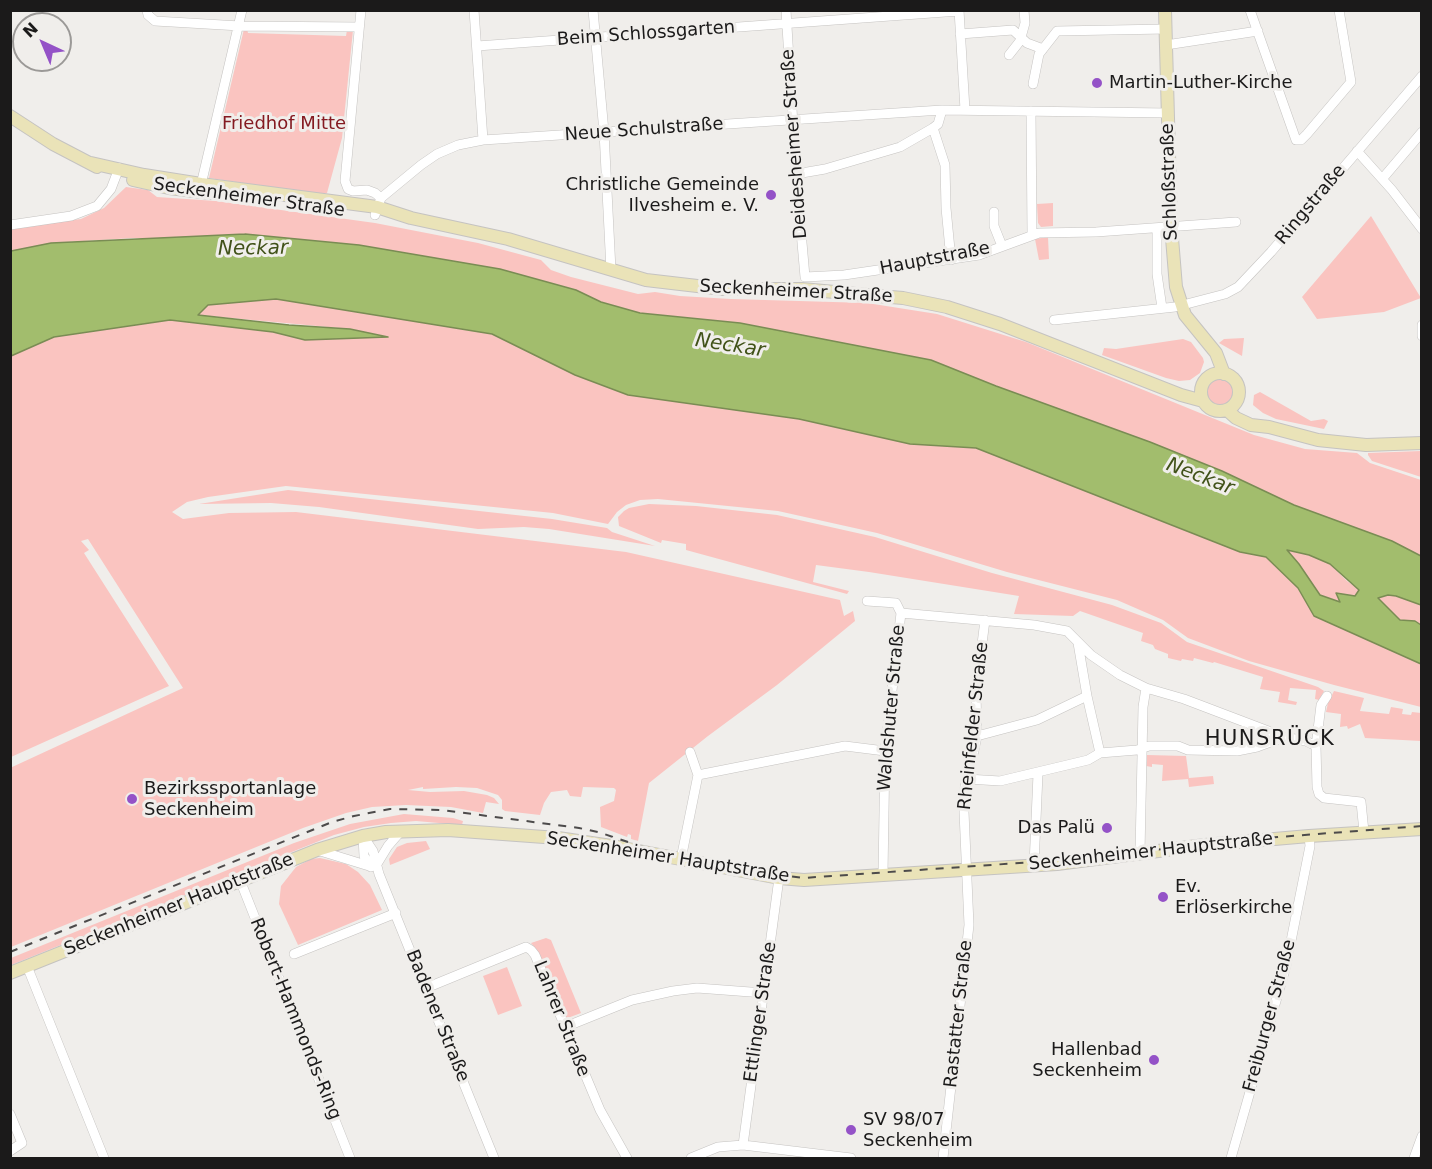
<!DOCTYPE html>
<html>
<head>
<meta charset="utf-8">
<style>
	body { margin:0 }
	#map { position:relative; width:1432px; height:1169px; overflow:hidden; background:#f0eeeb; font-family:"DejaVu Sans",sans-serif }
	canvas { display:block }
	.frame { position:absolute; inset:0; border:12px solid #1b1a1a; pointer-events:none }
	.north { position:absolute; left:12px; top:12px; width:60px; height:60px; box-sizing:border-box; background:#f0eeeb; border:2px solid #9b9997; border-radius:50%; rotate:316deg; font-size:16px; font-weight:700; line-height:24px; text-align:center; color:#1b1a1a }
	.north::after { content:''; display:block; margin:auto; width:21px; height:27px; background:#9452c7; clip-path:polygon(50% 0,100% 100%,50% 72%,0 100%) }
</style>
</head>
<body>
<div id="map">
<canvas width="1432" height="1169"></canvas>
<div class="frame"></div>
<div class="north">N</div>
</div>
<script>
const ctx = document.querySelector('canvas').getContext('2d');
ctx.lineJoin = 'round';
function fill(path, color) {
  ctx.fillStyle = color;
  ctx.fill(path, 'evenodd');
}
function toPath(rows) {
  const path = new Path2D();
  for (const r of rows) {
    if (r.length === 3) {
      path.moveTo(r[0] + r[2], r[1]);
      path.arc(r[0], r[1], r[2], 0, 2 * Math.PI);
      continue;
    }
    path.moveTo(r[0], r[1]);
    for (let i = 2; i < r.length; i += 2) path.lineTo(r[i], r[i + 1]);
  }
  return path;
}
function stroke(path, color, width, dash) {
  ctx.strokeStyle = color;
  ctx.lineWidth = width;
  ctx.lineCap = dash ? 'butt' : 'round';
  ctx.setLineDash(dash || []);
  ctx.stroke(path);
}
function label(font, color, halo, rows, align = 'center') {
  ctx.font = font + ' "DejaVu Sans",sans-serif';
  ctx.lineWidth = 6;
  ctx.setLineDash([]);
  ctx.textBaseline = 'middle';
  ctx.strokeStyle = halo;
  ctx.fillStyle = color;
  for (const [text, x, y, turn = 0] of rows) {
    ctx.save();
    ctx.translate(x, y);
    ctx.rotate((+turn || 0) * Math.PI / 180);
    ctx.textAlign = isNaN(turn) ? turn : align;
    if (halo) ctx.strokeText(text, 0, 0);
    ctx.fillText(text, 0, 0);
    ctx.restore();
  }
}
fill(toPath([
	[244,29,247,29,248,33,346,36,347,30,353,30,342,138,327,193,322,195,209,178],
	[126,187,148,190,157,197,216,201,375,223,478,243,541,260,551,270,571,277,638,294,655,292,680,296,731,299,867,303,937,314,1026,342,1254,435,1305,449,1357,453,1370,463,1421,480,1421,556,1392,541,1294,505,1222,471,1150,442,996,386,931,360,740,323,640,313,601,302,576,290,500,269,359,245,133,238,51,243,11,251,11,228,81,219,104,208],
	[1053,203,1053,226,1041,227,1038,223,1037,204],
	[1371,216,1421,298,1384,312,1317,319,1302,297],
	[1048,237,1049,259,1039,260,1035,239],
	[276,299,492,334,575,375,799,419,910,444,976,448,1240,552,1266,557,1298,588,1314,616,1421,664,1421,707,1334,685,1249,661,1188,638,1163,620,1117,600,1007,572,877,533,778,511,658,499,640,500,626,505,617,512,608,524,553,513,286,486,208,497,187,502,172,512,183,519,229,513,296,512,626,552,840,600,844,616,853,611,855,621,777,685,708,736,649,783,638,841,631,839,631,835,628,834,627,837,601,827,600,807,614,801,616,790,614,788,583,787,581,797,570,796,567,790,551,792,544,803,540,815,505,811,502,809,502,800,498,795,477,788,456,787,423,789,423,787,408,790,430,792,464,791,487,795,494,798,499,804,486,802,483,813,451,807,406,805,372,807,346,813,303,828,11,947,10,768,183,688,88,539,81,541,89,550,84,553,169,686,11,757,11,356,54,337,170,320,273,332,305,340,384,337,350,329,198,315,208,305],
	[1244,338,1242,356,1219,343,1224,339],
	[1183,339,1191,342,1203,358,1204,362,1200,373,1190,380,1179,381,1166,378,1102,355,1104,348,1116,349],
	[1220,392,13],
	[1260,392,1311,421,1324,419,1328,421,1324,429,1276,419,1263,413,1253,405,1254,395],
	[1421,451,1421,477,1372,461,1368,455,1368,453],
	[288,490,552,519,607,528,612,532,655,546,549,529,524,527,478,529,319,507,271,503,199,504],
	[649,504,696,506,777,515,875,537,992,573,1112,605,1161,623,1187,642,1318,687,1324,691,1319,700,1315,699,1316,690,1290,688,1288,700,1297,702,1296,705,1278,702,1280,692,1260,689,1263,677,1214,662,1213,663,1194,658,1193,661,1182,659,1181,661,1168,658,1168,654,1155,649,1153,645,1141,641,1143,633,1080,611,1073,616,1014,614,1019,596,869,572,816,565,813,582,849,591,847,594,686,550,686,544,662,540,661,543,619,526,618,517,624,511,629,508],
	[1286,549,1309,555,1330,564,1347,581,1360,590,1355,596,1337,593,1341,602,1320,595,1299,564],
	[1388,595,1396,596,1421,605,1421,625,1415,621,1400,620,1378,598],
	[1334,691,1364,698,1360,711,1389,714,1391,707,1403,709,1402,714,1411,715,1412,712,1421,713,1421,741,1365,738,1360,724,1348,729,1347,726,1340,727,1341,714,1326,712,1328,703],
	[1147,755,1186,756,1189,778,1213,776,1214,784,1189,787,1188,779,1162,781,1163,765,1152,764,1152,767,1146,766],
	[404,814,453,818,463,821,462,825,416,821,391,823,364,827,334,835,11,965,11,958,294,843,350,824],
	[426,841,430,849,390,865,389,859,397,847,407,843],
	[320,858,346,864,358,872,370,885,382,910,298,945,279,904,281,886,296,867,311,859],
	[546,938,551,940,581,1013,565,1019,536,949,531,943],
	[507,967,522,1006,498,1015,483,976]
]), '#fac4c0');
const water = toPath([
	[245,234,359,245,500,269,576,290,601,302,640,313,740,323,931,360,996,386,1150,442,1222,471,1294,505,1392,541,1421,556,1421,605,1396,596,1388,595,1378,598,1400,620,1415,621,1421,625,1421,664,1314,616,1298,588,1266,557,1240,552,976,448,910,444,799,419,628,395,575,375,492,334,276,299,208,305,198,315,289,325,350,329,388,337,305,340,273,332,170,320,54,337,11,356,11,251,51,243,245,234],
	[1287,550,1309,555,1330,564,1359,590,1355,596,1336,593,1340,602,1320,595,1299,564,1287,550]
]);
fill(water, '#a2bd6d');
stroke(water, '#7a8c54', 1.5);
const street = toPath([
	[147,10,148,15,155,21,240,26,359,27],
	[361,10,345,181,348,189,353,191,367,190,375,193,381,198],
	[474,10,483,140],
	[593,10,604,132,611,270],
	[786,10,796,174,805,277,844,275,979,255,1039,233,1096,232,1236,222],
	[959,10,965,110],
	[1250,10,1296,140,1301,140,1307,134,1351,82,1339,10],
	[960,34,1013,30,1027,43,1043,49],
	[1166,45,1258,31],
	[477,46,959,11],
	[1009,55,1020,41,1025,23,1024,10],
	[1033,84,1039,54,1057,31,1166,29],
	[1031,111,1032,234],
	[933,128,945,165,946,208,951,260],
	[1357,151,1392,190,1422,229],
	[796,174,825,169,900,147,933,128,938,124,942,110],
	[1383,178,1422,132],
	[200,189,242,10],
	[994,212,994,226,1002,246],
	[375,215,381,198,421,165,437,154,458,145,483,140,942,110,1168,113],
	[10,225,71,216,97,206,111,189,119,168],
	[1157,228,1157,274,1162,308],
	[1054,320,1175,307,1225,294,1238,287,1271,252,1422,76],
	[1422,325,1422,336],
	[867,601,896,603,901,613],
	[901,613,1034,625,1067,631,1091,655,1120,675,1146,688,1184,699,1284,737,1306,741,1316,746],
	[1078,643,1087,696,1100,753],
	[1327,696,1321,705,1316,746,1317,787,1319,794,1324,798,1361,802,1364,832],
	[977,736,1037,720,1087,696],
	[690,752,698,775],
	[967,779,1000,781,1088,760,1100,753,1137,750,1149,746,1178,746,1188,750,1237,751,1257,747,1284,737],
	[363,836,373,851,379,874,494,1158],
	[363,836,364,856,371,867],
	[317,850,369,866],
	[1140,853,1143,707,1146,688],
	[681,859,698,775,845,746,885,751],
	[377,864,388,846,401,831],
	[1034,865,1038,774],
	[883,874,885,751,901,613],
	[240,880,350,1158],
	[294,954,396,913],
	[27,966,104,1158],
	[426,988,526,947,531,950,535,955,600,1110,627,1158],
	[565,1027,632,1000,673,991,697,988,764,993],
	[10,1114,22,1143,10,1151],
	[743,1145,779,878],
	[691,1158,718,1147,743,1145,851,1158],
	[943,1158,969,925,964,812,965,786,971,765,977,736,976,692,985,620],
	[1231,1158,1286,966,1310,846,1309,836],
	[1414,1158,1422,1136]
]);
const secondary = toPath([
	[1165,10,1171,226,1176,287,1185,315,1216,353,1224,374],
	[10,116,53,144,97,167],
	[91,163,144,175,201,184,377,207,411,218,508,239,646,280,723,289,802,289,867,295,903,298,947,307,1000,324,1181,395,1203,401],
	[133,180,169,188,211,193],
	[1220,392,19],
	[1227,410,1236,418,1251,425,1269,427,1318,440,1366,445,1422,443],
	[10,973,317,850,363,836,386,832,448,830,558,838,618,847,779,878,804,880,1057,864,1205,845,1309,836,1422,829]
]);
stroke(street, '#c5c3c1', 10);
stroke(secondary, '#c5c3c1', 14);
stroke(street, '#fff', 9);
stroke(secondary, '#eae3b8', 12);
stroke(toPath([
	[10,952,332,822,354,816,390,809,442,810,579,828,598,832,664,854,730,868,803,878,1077,859,1239,840,1422,826]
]), '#4d4b4b', 2, [8, 8]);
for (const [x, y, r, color] of [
	[1097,83,6,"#9452c7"],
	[771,195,6,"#9452c7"],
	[132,799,6,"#9452c7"],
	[1107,828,6,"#9452c7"],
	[1163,897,6,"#9452c7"],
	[1154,1060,6,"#9452c7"],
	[851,1130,6,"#9452c7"]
]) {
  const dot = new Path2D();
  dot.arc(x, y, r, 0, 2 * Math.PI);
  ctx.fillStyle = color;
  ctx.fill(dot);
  stroke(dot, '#f0eeeb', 2);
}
label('18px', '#1b1a1a', '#f0eeeb', [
	["Beim Schlossgarten",646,34,-4],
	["Neue Schulstraße",644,130,-4],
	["Deidesheimer Straße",795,144,-94],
	["Schloßstraße",1170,182,-92],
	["Seckenheimer Straße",249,198,8],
	["Ringstraße",1311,205,-50],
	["Hauptstraße",935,259,-11],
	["Seckenheimer Straße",796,292,3],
	["Waldshuter Straße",892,708,-85],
	["Rheinfelder Straße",974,726,-84],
	["Seckenheimer Hauptstraße",1151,852,-6],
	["Seckenheimer Hauptstraße",668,858,9],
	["Seckenheimer Hauptstraße",179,905,-22],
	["Ettlinger Straße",761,1012,-82],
	["Rastatter Straße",959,1014,-84],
	["Badener Straße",437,1016,68],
	["Freiburger Straße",1270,1016,-75],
	["Robert-Hammonds-Ring",295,1019,68],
	["Lahrer Straße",561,1019,68]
]);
label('18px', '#1b1a1a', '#f0eeeb', [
	["Martin-Luther-Kirche",1109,83],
	["Christliche Gemeinde",759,185,"right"],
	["Ilvesheim e. V.",759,206,"right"],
	["Bezirkssportanlage",144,789],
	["Seckenheim",144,810],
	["Das Palü",1095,828,"right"],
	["Ev.",1175,887],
	["Erlöserkirche",1175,908],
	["Hallenbad",1142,1050,"right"],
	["Seckenheim",1142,1071,"right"],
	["SV 98/07",863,1120],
	["Seckenheim",863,1141]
], 'left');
label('18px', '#841a21', '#f0eeeb', [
	["Friedhof Mitte",284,124]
]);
label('italic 20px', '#415219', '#f0eeeb', [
	["Neckar",253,249,-1],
	["Neckar",730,346,9],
	["Neckar",1200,477,21]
]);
ctx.letterSpacing = '1.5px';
label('21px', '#1b1a1a', '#f0eeeb', [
	["HUNSRÜCK",1270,740]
]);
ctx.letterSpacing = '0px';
</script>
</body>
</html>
